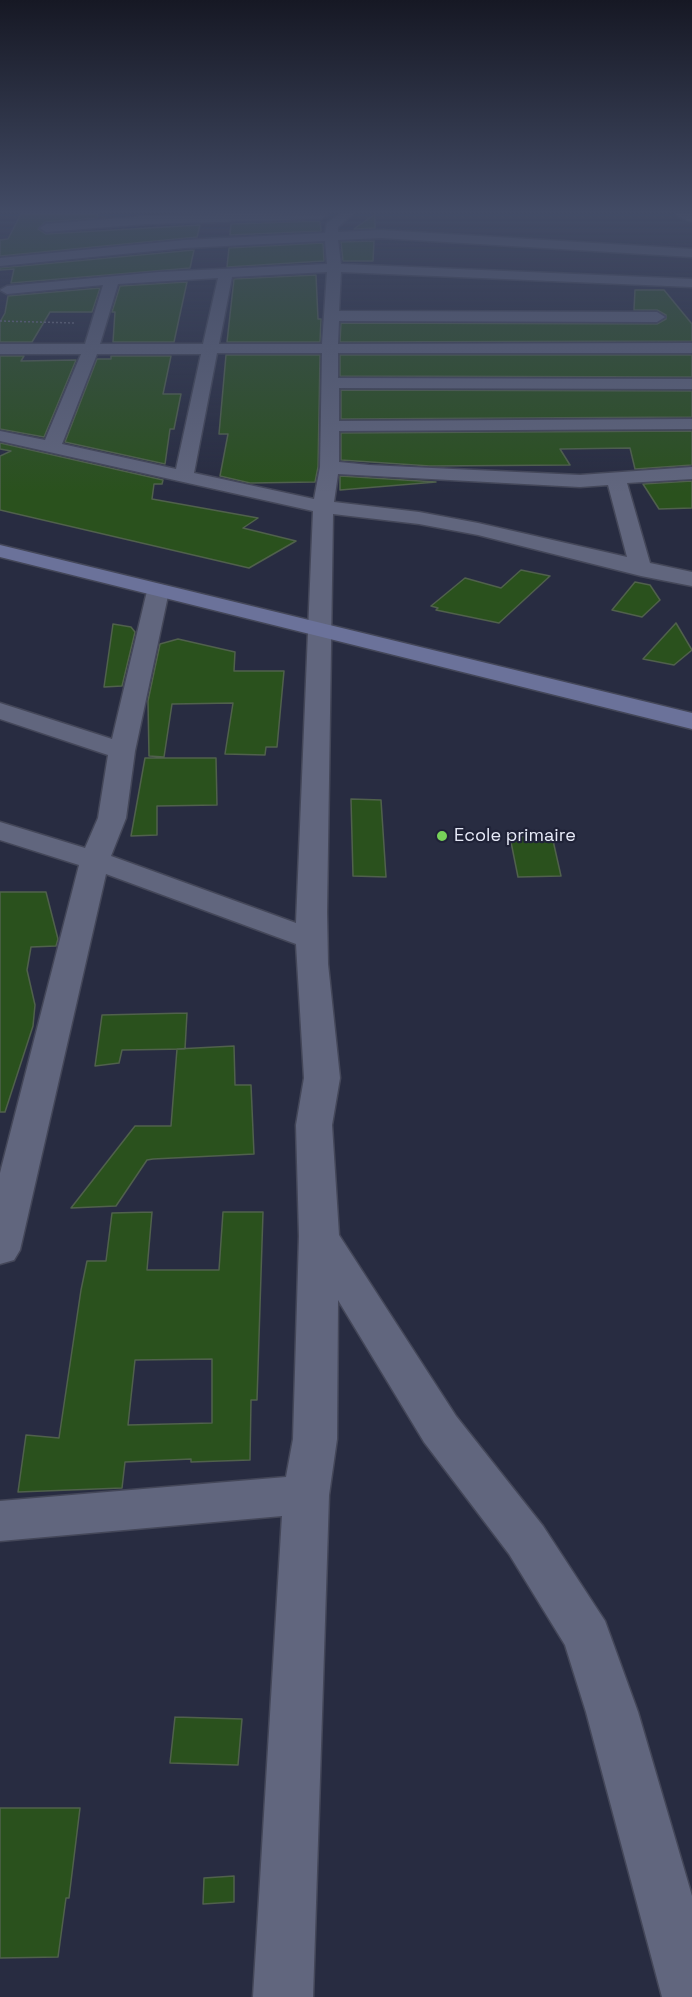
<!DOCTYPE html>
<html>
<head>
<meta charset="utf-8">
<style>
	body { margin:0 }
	canvas { display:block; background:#282c41 }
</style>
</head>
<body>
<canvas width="692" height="1997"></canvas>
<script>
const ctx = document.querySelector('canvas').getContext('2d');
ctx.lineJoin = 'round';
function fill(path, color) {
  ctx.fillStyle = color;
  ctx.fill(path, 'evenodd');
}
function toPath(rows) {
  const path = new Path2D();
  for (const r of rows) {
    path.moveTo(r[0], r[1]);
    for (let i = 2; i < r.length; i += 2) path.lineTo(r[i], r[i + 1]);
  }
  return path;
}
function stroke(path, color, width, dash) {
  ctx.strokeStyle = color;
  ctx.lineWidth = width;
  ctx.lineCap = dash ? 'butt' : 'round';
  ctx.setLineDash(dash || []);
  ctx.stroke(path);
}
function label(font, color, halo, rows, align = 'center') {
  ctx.font = font + ' "Space Grotesk",sans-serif';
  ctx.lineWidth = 4.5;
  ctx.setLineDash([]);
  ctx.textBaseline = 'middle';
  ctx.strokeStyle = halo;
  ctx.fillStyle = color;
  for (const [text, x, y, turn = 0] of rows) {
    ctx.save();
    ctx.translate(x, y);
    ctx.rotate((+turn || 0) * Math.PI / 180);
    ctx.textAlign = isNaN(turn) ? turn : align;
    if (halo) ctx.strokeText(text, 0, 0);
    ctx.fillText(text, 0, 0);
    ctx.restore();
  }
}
const building = toPath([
	[21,214,98,214,97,218,45,222,38,229,46,234,200,225,197,237,0,256,0,240,8,239,21,214],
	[375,214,375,228,354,229,375,214],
	[320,221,321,231,230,235,231,224,320,221],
	[374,241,373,261,343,261,341,242,374,241],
	[323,243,324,261,227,267,229,248,323,243],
	[194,250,190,268,11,283,14,269,0,270,0,268,194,250],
	[316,275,318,319,321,319,320,342,227,342,234,279,316,275],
	[187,282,174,342,113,342,115,312,112,312,120,286,187,282],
	[100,288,92,312,50,312,32,342,0,342,0,322,5,313,8,296,100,288],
	[635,290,664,290,692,324,692,341,340,342,341,323,657,324,666,319,666,315,657,310,634,310,635,290],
	[226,355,320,355,318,467,315,482,250,483,220,476,228,434,219,434,226,355],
	[340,355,692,355,692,377,340,376,340,355],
	[0,356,24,356,21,361,76,360,44,437,0,429,0,356],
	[111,356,171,356,163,394,181,394,174,429,170,429,165,464,65,442,97,359,111,359,111,356],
	[341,390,692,391,692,417,341,419,341,390],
	[692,431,692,465,635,469,630,448,560,449,570,465,430,466,341,460,341,433,692,431],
	[0,443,163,480,162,484,154,484,152,499,258,518,243,528,296,541,249,568,0,510,0,456,11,451,0,449,0,443],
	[340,476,436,482,340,490,340,476],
	[692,481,692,508,659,509,643,484,692,481],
	[521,570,550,576,499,623,436,610,438,608,431,606,465,578,501,588,521,570],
	[635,582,650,585,660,600,642,617,612,610,635,582],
	[676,623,692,650,674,665,643,659,676,623],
	[113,624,131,627,135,632,122,686,104,687,113,624],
	[178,639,235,652,234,671,284,671,277,747,266,747,265,755,225,754,233,703,172,704,164,757,149,756,148,701,160,644,178,639],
	[145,758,216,758,217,805,157,806,157,835,131,836,145,758],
	[351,799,381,800,386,877,353,876,351,799],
	[552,836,561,876,518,877,510,837,552,836],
	[0,892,46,892,58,939,56,946,31,947,27,970,35,1005,33,1026,5,1112,0,1112,0,892],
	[187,1013,185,1049,122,1050,119,1063,95,1066,102,1015,187,1013],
	[234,1046,235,1085,251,1085,254,1154,153,1159,147,1160,116,1206,71,1208,135,1126,171,1126,177,1049,234,1046],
	[152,1212,147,1270,219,1270,223,1212,263,1212,257,1400,251,1400,250,1460,191,1462,191,1459,125,1462,122,1488,18,1492,26,1435,59,1438,81,1290,87,1261,106,1261,112,1213,152,1212],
	[212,1359,212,1423,128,1425,135,1360,212,1359],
	[175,1717,242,1719,238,1765,170,1763,175,1717],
	[0,1808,80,1808,69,1898,66,1898,58,1957,0,1958,0,1808],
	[234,1876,234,1902,203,1904,204,1878,234,1876]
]);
fill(building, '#2a511d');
stroke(building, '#50614c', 1.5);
const street = toPath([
	[236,214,327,215,321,219,146,224,46,232,40,228,46,224,146,216,236,214],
	[340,214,353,214,338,227,338,232,381,230,692,249,692,257,381,238,338,240,341,264,692,279,692,287,341,272,339,311,657,312,665,317,657,322,339,321,338,344,692,343,692,353,338,353,338,378,692,379,692,389,339,388,339,421,692,419,692,429,339,431,339,462,369,465,580,475,692,467,692,479,627,483,650,563,692,572,692,586,641,576,478,535,419,524,333,514,327,912,328,964,340,1078,332,1125,339,1235,456,1416,543,1526,605,1621,638,1712,692,1896,692,1997,662,1997,586,1712,565,1645,509,1554,424,1442,338,1300,337,1439,329,1495,313,1997,253,1997,282,1516,0,1541,0,1501,286,1477,293,1439,299,1236,296,1125,304,1078,296,944,106,874,20,1250,14,1260,0,1264,0,1173,79,865,0,840,0,822,85,848,98,818,108,755,0,719,0,703,112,739,147,591,150,586,158,584,166,586,169,591,135,751,126,818,111,856,296,923,313,511,0,441,0,431,45,440,81,354,0,354,0,344,85,344,103,285,7,294,0,290,7,286,159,272,327,264,325,241,185,248,0,266,0,258,185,240,325,233,327,223,340,214],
	[327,272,322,344,219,344,232,277,327,272],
	[218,278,203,344,100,344,118,284,218,278],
	[217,353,322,353,320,467,314,499,194,473,217,353],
	[97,354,201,354,176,469,62,444,97,354],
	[338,474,580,487,608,485,627,557,478,523,419,512,334,502,338,474],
	[677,214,692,214,692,222,679,217,677,214]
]);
const secondary = toPath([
	[0,545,692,713,692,729,0,557,0,545]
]);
stroke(street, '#444759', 3);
stroke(secondary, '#444759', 3);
stroke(toPath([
	[0,321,74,323]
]), '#6b6f81', 1.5, [2, 2]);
fill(street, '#61667e');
fill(secondary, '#6b729a');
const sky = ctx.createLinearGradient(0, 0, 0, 493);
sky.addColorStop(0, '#161824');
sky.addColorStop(0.43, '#424b65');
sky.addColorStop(1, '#424b6500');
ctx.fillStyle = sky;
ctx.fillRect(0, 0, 692, 493);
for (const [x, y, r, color] of [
	[442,836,6,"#77d259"]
]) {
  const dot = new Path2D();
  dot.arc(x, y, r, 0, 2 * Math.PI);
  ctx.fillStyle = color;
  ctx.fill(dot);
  stroke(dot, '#1f2237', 2);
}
label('18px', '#e7eaf8', '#1f2237', [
	["Ecole primaire",454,836]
], 'left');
</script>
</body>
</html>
